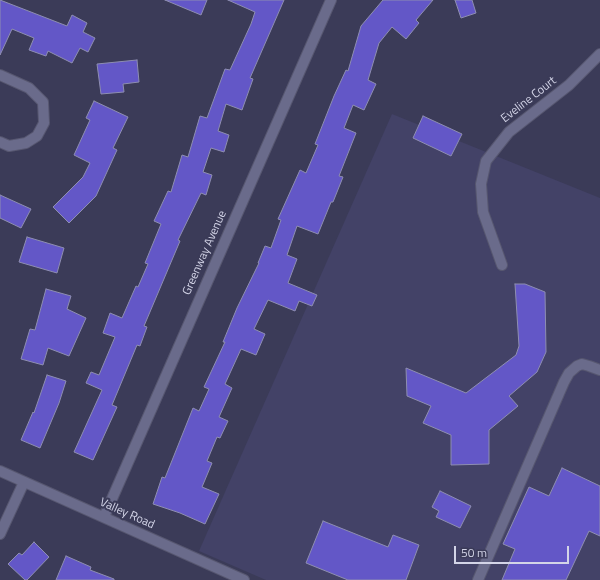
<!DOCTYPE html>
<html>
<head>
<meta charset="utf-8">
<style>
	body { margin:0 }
	#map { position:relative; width:600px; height:580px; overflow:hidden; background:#3b3b58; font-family:"Titillium Web",sans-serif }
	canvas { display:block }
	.scale { position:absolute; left:454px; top:546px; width:115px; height:18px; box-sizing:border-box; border:2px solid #d3d4e7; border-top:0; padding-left:5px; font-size:12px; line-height:14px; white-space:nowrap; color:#d3d4e7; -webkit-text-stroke:3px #3b3b58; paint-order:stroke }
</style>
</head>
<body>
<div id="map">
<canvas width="600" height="580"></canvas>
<div class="scale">50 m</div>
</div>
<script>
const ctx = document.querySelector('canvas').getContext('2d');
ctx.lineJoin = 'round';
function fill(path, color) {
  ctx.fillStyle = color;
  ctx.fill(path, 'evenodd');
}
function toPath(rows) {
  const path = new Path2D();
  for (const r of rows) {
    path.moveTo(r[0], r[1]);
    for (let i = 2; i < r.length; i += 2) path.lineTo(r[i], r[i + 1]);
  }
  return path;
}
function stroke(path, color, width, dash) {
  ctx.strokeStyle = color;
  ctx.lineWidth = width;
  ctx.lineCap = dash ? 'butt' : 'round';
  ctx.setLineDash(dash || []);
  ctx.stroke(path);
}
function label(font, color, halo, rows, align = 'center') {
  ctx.font = font + ' "Titillium Web",sans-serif';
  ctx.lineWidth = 4;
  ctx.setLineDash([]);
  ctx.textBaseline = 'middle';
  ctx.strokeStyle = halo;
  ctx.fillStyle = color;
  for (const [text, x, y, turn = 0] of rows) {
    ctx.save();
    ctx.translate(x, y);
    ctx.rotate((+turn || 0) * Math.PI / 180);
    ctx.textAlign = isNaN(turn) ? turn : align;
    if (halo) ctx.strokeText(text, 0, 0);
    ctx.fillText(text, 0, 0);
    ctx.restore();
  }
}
fill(toPath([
	[392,114,600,198,600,580,266,580,199,551]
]), '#434267');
const building = toPath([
	[0,0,67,26,72,15,87,23,83,32,95,38,88,52,80,48,72,63,48,51,46,56,29,50,34,38,12,29,0,55,0,0],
	[165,0,207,0,201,15,165,0],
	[228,0,284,0,250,78,253,79,242,110,226,104,218,131,229,135,224,152,211,148,203,172,212,175,206,195,201,193,178,240,180,241,144,326,147,327,140,346,137,345,112,405,117,407,93,460,74,452,102,390,86,383,91,372,99,375,115,337,103,333,110,313,122,318,136,286,138,287,148,264,145,263,161,224,154,221,168,191,171,192,182,155,188,157,200,116,207,118,225,69,230,70,251,24,255,12,228,0],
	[383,0,433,0,416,20,419,23,406,39,392,27,379,43,368,80,376,84,364,110,353,105,344,128,356,133,339,176,343,177,333,202,331,202,318,234,297,226,287,255,297,259,288,283,317,295,312,306,299,301,295,311,268,300,254,329,265,334,256,355,241,349,225,384,232,388,219,417,228,421,220,438,217,437,207,461,212,463,202,487,219,494,205,524,180,513,153,504,162,477,165,478,193,408,199,411,209,389,204,387,225,342,223,342,237,308,259,263,258,263,265,246,271,248,281,220,278,219,300,170,306,173,318,145,315,144,334,96,346,70,348,71,361,26,383,0],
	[455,0,472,0,476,13,461,18,455,0],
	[137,60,139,82,123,84,124,92,101,94,97,64,137,60],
	[94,101,128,117,113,148,117,150,96,196,69,223,53,207,83,177,90,163,74,155,90,120,86,118,94,101],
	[423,116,462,134,451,156,413,138,423,116],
	[0,195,31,209,21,228,0,218,0,195],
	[27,237,64,248,57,273,19,262,27,237],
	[515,284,525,284,545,292,546,352,537,372,509,396,518,406,489,430,489,464,451,465,451,435,423,423,431,406,407,396,406,368,466,393,516,355,519,346,515,284],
	[46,289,71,296,67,309,86,318,69,356,48,348,43,365,21,359,30,329,35,330,46,289],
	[47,375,66,381,59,403,40,448,21,440,33,412,34,413,47,375],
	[562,468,600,486,600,536,589,531,566,580,502,580,515,549,503,544,529,487,549,496,562,468],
	[440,491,471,506,460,528,436,517,439,511,432,507,440,491],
	[323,521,388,547,393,535,419,545,406,580,348,580,306,563,323,521],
	[34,542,49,557,27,580,25,580,8,564,19,553,22,555,34,542],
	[66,556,91,567,90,570,114,579,114,580,56,580,66,556]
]);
fill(building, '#6357c7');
stroke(building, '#8e8eb1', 1);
const minor = toPath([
	[0,75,29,88,43,102,44,123,37,136,26,143,9,146,0,142],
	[502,265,483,212,481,184,486,161,509,132,569,85,600,54],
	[0,471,244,580],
	[104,517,331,0],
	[0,534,24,482],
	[478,580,564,382,569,373,577,366,582,364,589,366,600,370]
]);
stroke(minor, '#575770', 12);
stroke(minor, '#6a6b8b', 10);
label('12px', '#d3d4e7', '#3b3b58', [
	["Eveline Court",529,100,-38],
	["Greenway Avenue",205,253,-66],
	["Valley Road",127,514,24]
]);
</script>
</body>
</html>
